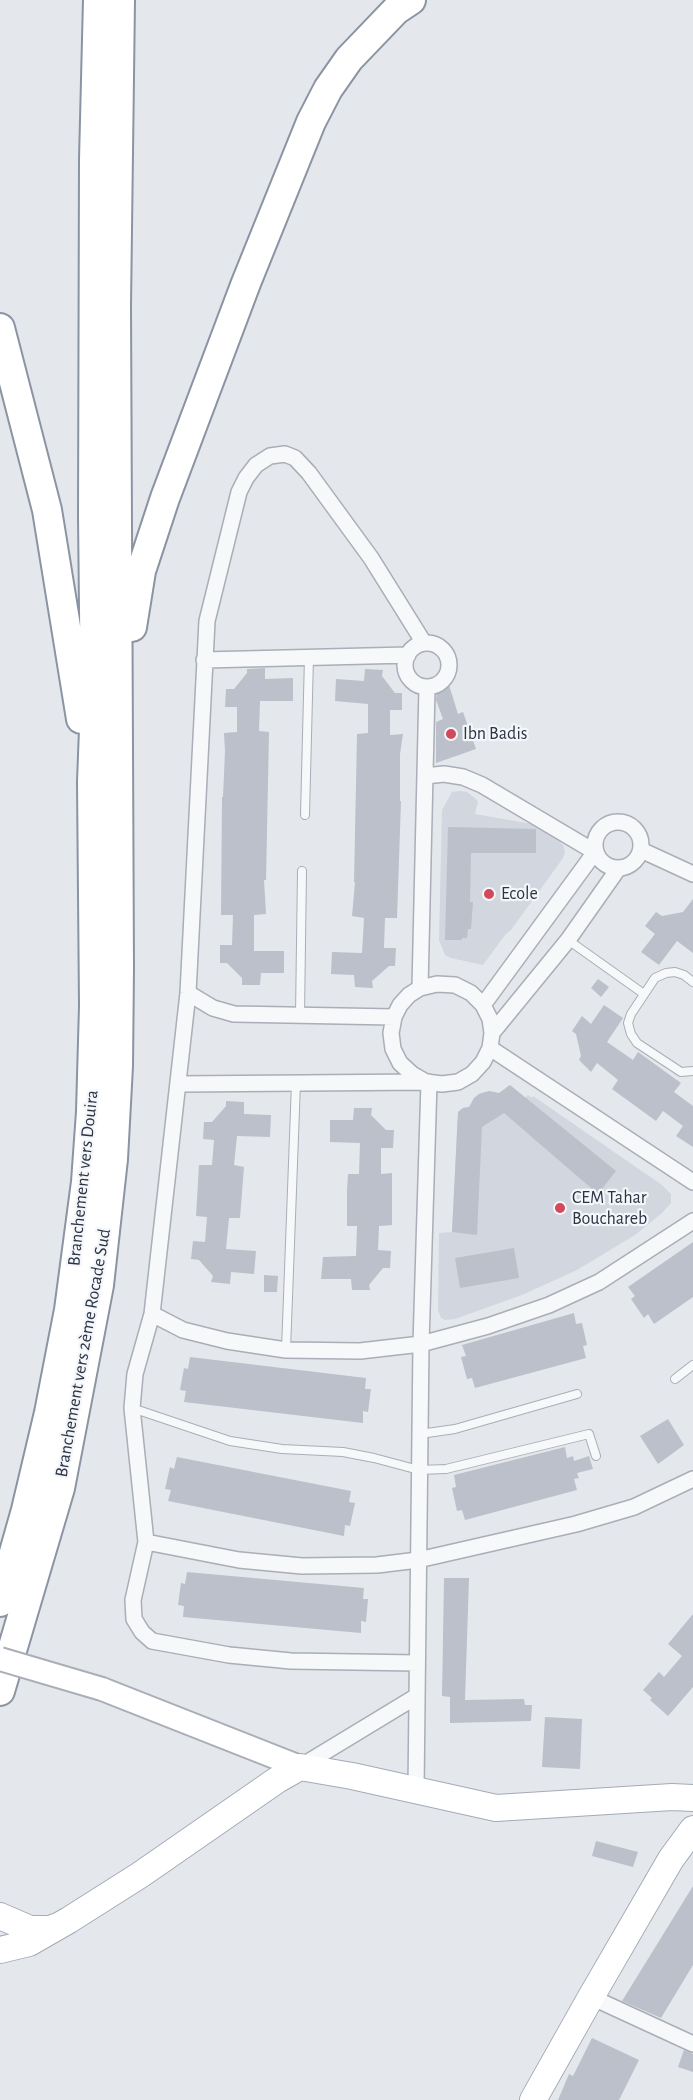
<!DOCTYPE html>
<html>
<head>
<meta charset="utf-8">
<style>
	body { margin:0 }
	canvas { display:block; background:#e4e7ec }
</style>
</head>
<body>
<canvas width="693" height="2100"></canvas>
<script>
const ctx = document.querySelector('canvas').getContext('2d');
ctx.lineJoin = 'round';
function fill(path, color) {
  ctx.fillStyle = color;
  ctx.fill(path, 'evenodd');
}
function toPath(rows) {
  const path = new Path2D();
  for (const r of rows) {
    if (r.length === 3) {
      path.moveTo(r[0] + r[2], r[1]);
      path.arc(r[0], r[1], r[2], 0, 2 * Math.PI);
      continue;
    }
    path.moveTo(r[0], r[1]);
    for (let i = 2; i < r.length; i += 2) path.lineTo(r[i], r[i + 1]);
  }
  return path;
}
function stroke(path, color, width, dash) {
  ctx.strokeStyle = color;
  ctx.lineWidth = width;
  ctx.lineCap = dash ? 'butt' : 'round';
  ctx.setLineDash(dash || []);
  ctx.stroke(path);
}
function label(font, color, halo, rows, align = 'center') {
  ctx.font = font + ' "Alegreya Sans",sans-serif';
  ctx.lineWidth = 4.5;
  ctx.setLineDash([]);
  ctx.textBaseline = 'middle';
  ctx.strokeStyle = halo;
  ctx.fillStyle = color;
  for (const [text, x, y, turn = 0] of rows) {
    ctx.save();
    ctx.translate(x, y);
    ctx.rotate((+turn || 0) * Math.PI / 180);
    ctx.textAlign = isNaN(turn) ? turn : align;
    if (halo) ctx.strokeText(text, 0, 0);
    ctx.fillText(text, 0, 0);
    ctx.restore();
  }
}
fill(toPath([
	[460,791,467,792,476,799,478,802,475,814,532,824,554,836,563,845,565,852,563,858,511,930,505,935,483,965,451,958,445,955,439,940,442,810,452,792],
	[508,1086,525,1098,528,1095,532,1098,533,1096,662,1185,671,1194,671,1203,662,1213,635,1235,577,1270,522,1295,455,1319,445,1320,441,1318,438,1310,439,1233,452,1232,458,1112,463,1108,470,1107,474,1098,479,1094,489,1091,499,1094]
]), '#d2d6de');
fill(toPath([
	[265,668,265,679,293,678,293,701,260,701,259,731,269,732,266,880,264,880,266,914,254,915,254,951,284,951,284,973,261,973,260,985,242,985,242,978,227,963,220,963,220,945,232,945,233,915,221,915,222,797,223,797,225,751,224,733,237,732,237,707,225,707,226,689,234,689,247,673,247,669],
	[365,669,383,670,382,676,395,693,402,693,402,710,390,710,390,735,403,734,400,754,400,801,401,801,397,918,385,918,384,948,396,948,395,966,389,966,372,981,373,988,355,987,354,975,331,974,332,952,362,953,364,918,352,916,355,882,354,882,357,734,368,733,368,704,335,701,336,679,364,681],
	[449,685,458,714,463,712,476,749,436,763,436,722,443,719,436,700,437,689],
	[448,827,536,829,536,853,471,853,470,902,473,902,471,929,468,929,467,938,462,938,462,940,445,940],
	[693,899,693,953,677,941,659,965,641,952,655,934,645,926,656,912,662,916,683,912],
	[598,979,609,987,601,997,591,988],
	[604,1005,623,1018,607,1042,633,1060,638,1052,681,1083,674,1092,693,1106,693,1147,676,1136,683,1126,663,1111,656,1121,612,1089,618,1080,597,1063,591,1072,579,1060,581,1056,576,1034,572,1031,582,1016,591,1024],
	[510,1085,616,1171,598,1194,504,1113,482,1127,477,1235,452,1232,458,1112,463,1108,469,1107,474,1098,479,1094,489,1091,499,1093],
	[226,1101,244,1102,244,1114,271,1115,270,1137,237,1136,234,1165,244,1167,240,1218,229,1218,226,1249,256,1251,254,1274,231,1272,230,1284,211,1282,213,1276,199,1260,191,1259,193,1241,205,1242,207,1217,196,1216,199,1165,212,1165,214,1140,203,1139,204,1122,212,1122,226,1106],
	[354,1108,372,1108,371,1115,386,1130,394,1130,393,1148,381,1148,381,1174,392,1173,392,1225,379,1226,378,1250,391,1251,390,1268,383,1268,369,1285,370,1290,352,1290,351,1279,321,1279,323,1257,356,1256,357,1226,347,1226,347,1191,348,1174,359,1174,360,1143,330,1142,330,1120,353,1120],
	[693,1242,693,1297,654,1324,648,1314,644,1318,631,1299,635,1296,628,1287],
	[514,1248,519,1278,460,1288,455,1258],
	[264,1275,278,1276,277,1292,264,1292],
	[574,1313,576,1324,582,1323,587,1345,583,1346,586,1358,475,1388,472,1378,467,1379,461,1357,466,1356,462,1345],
	[190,1357,366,1378,365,1389,371,1389,368,1412,363,1411,363,1423,184,1402,186,1391,180,1390,184,1368,188,1369],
	[668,1419,684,1445,658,1464,640,1436],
	[565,1447,567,1458,573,1456,574,1461,589,1456,593,1469,577,1473,579,1478,574,1479,577,1490,465,1520,462,1510,457,1511,452,1488,456,1487,454,1475],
	[177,1457,351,1491,349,1502,355,1503,350,1526,345,1525,344,1536,168,1501,171,1490,165,1489,170,1467,174,1469],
	[187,1572,364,1588,363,1599,368,1599,366,1622,361,1621,361,1633,183,1617,184,1606,178,1605,181,1583,185,1584],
	[444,1578,469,1578,465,1700,524,1699,525,1705,532,1705,531,1721,450,1723,450,1697,442,1696],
	[693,1614,693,1687,668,1716,650,1700,652,1698,643,1690,659,1672,664,1677,682,1656,668,1644],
	[545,1717,582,1719,580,1769,542,1767],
	[596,1841,638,1852,633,1867,592,1856],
	[693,1886,693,1965,661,2018,622,2001],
	[592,2038,639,2060,619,2100,558,2100,569,2074,573,2076],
	[684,2050,693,2054,693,2072,678,2067]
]), '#bbc0ca');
const lane = toPath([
	[305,815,309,657],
	[568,940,644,994],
	[693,982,684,975,675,972,666,973,655,978,631,1014,628,1023,631,1034,637,1043,681,1072,693,1071],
	[300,1015,302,871],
	[286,1350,296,1083],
	[675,1379,693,1365],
	[132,1408,230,1441,282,1449,343,1452,374,1458,419,1470,446,1469,589,1434,596,1456],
	[420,1434,455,1429,577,1394]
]);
const street = toPath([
	[427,665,22],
	[204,660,408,655],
	[425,776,444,774,463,777,482,785,595,852,483,1005],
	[618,845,23],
	[641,850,693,874],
	[420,988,427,688],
	[188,993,213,1008,234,1014,394,1017],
	[492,1033,568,940,618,869],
	[490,1048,693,1182],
	[179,1084,426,1082,442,1084,458,1082,472,1074,483,1062,490,1048,492,1033,490,1019,483,1005,471,993,455,985,437,984,420,988,409,995,400,1005,394,1017,391,1033,393,1049,400,1063,412,1074,426,1082],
	[152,1314,183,1330,227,1341,286,1350,360,1351,421,1344,488,1326,549,1305,599,1282,693,1221],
	[146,1542,239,1560,302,1566,377,1565,418,1560,576,1524,634,1507,693,1479],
	[417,1663,291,1661,229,1655,152,1641,142,1632,134,1619,133,1600,146,1542,132,1408,135,1374,152,1314,188,993,207,621,239,492,246,478,256,465,270,456,285,454,295,458,309,473,371,558,424,643],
	[300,1767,417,1696],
	[416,1790,421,1344,429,1082],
	[591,1997,693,2044]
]);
const secondary = toPath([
	[102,1689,300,1767]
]);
const primary = toPath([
	[0,1916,30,1929,50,1929,55,1927],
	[0,1950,29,1943,69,1920,140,1875,277,1780,300,1767,352,1776,496,1808,672,1797,693,1798],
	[533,2100,591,1997,671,1859,693,1829]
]);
const highway = toPath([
	[0,328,47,510,81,719],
	[132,627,141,571,165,498,246,283,311,122,328,89,349,59,396,10,411,0],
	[0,1602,26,1510,49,1413,69,1310,86,1182,91,1112,94,1006,92,782,95,702,93,516,94,160,98,0],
	[0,1691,60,1488,99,1285,113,1159,118,1066,119,968,116,306,120,0]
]);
stroke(lane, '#a9aeb7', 10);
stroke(street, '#a9aeb7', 18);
stroke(secondary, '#a9aeb7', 26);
stroke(primary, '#a3abb8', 28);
stroke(highway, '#8b94a3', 32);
stroke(lane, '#f7f8fa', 8);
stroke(street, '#f7f8fa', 15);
stroke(secondary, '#fff', 22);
stroke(primary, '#fff', 26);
stroke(highway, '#fff', 28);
const secondaryBridge = toPath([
	[0,1659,102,1689]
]);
stroke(secondaryBridge, '#a9aeb7', 26, []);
stroke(secondaryBridge, '#fff', 22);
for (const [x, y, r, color] of [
	[451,734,6,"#d1495b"],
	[489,894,6,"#d1495b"],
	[560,1208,6,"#d1495b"]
]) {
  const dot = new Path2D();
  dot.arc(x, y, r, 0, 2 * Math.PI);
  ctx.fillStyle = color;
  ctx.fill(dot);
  stroke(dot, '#f4f6f9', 2);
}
label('18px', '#2b3445', '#f4f6f9', [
	["Ibn Badis",463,734],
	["Ecole",501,894],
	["CEM Tahar",572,1198],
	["Bouchareb",572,1219]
], 'left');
label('18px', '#2b3445', '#f4f6f9', [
	["Branchement vers Douira",83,1178,-84],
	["Branchement vers 2ème Rocade Sud",83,1353,-80]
]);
</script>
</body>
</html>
